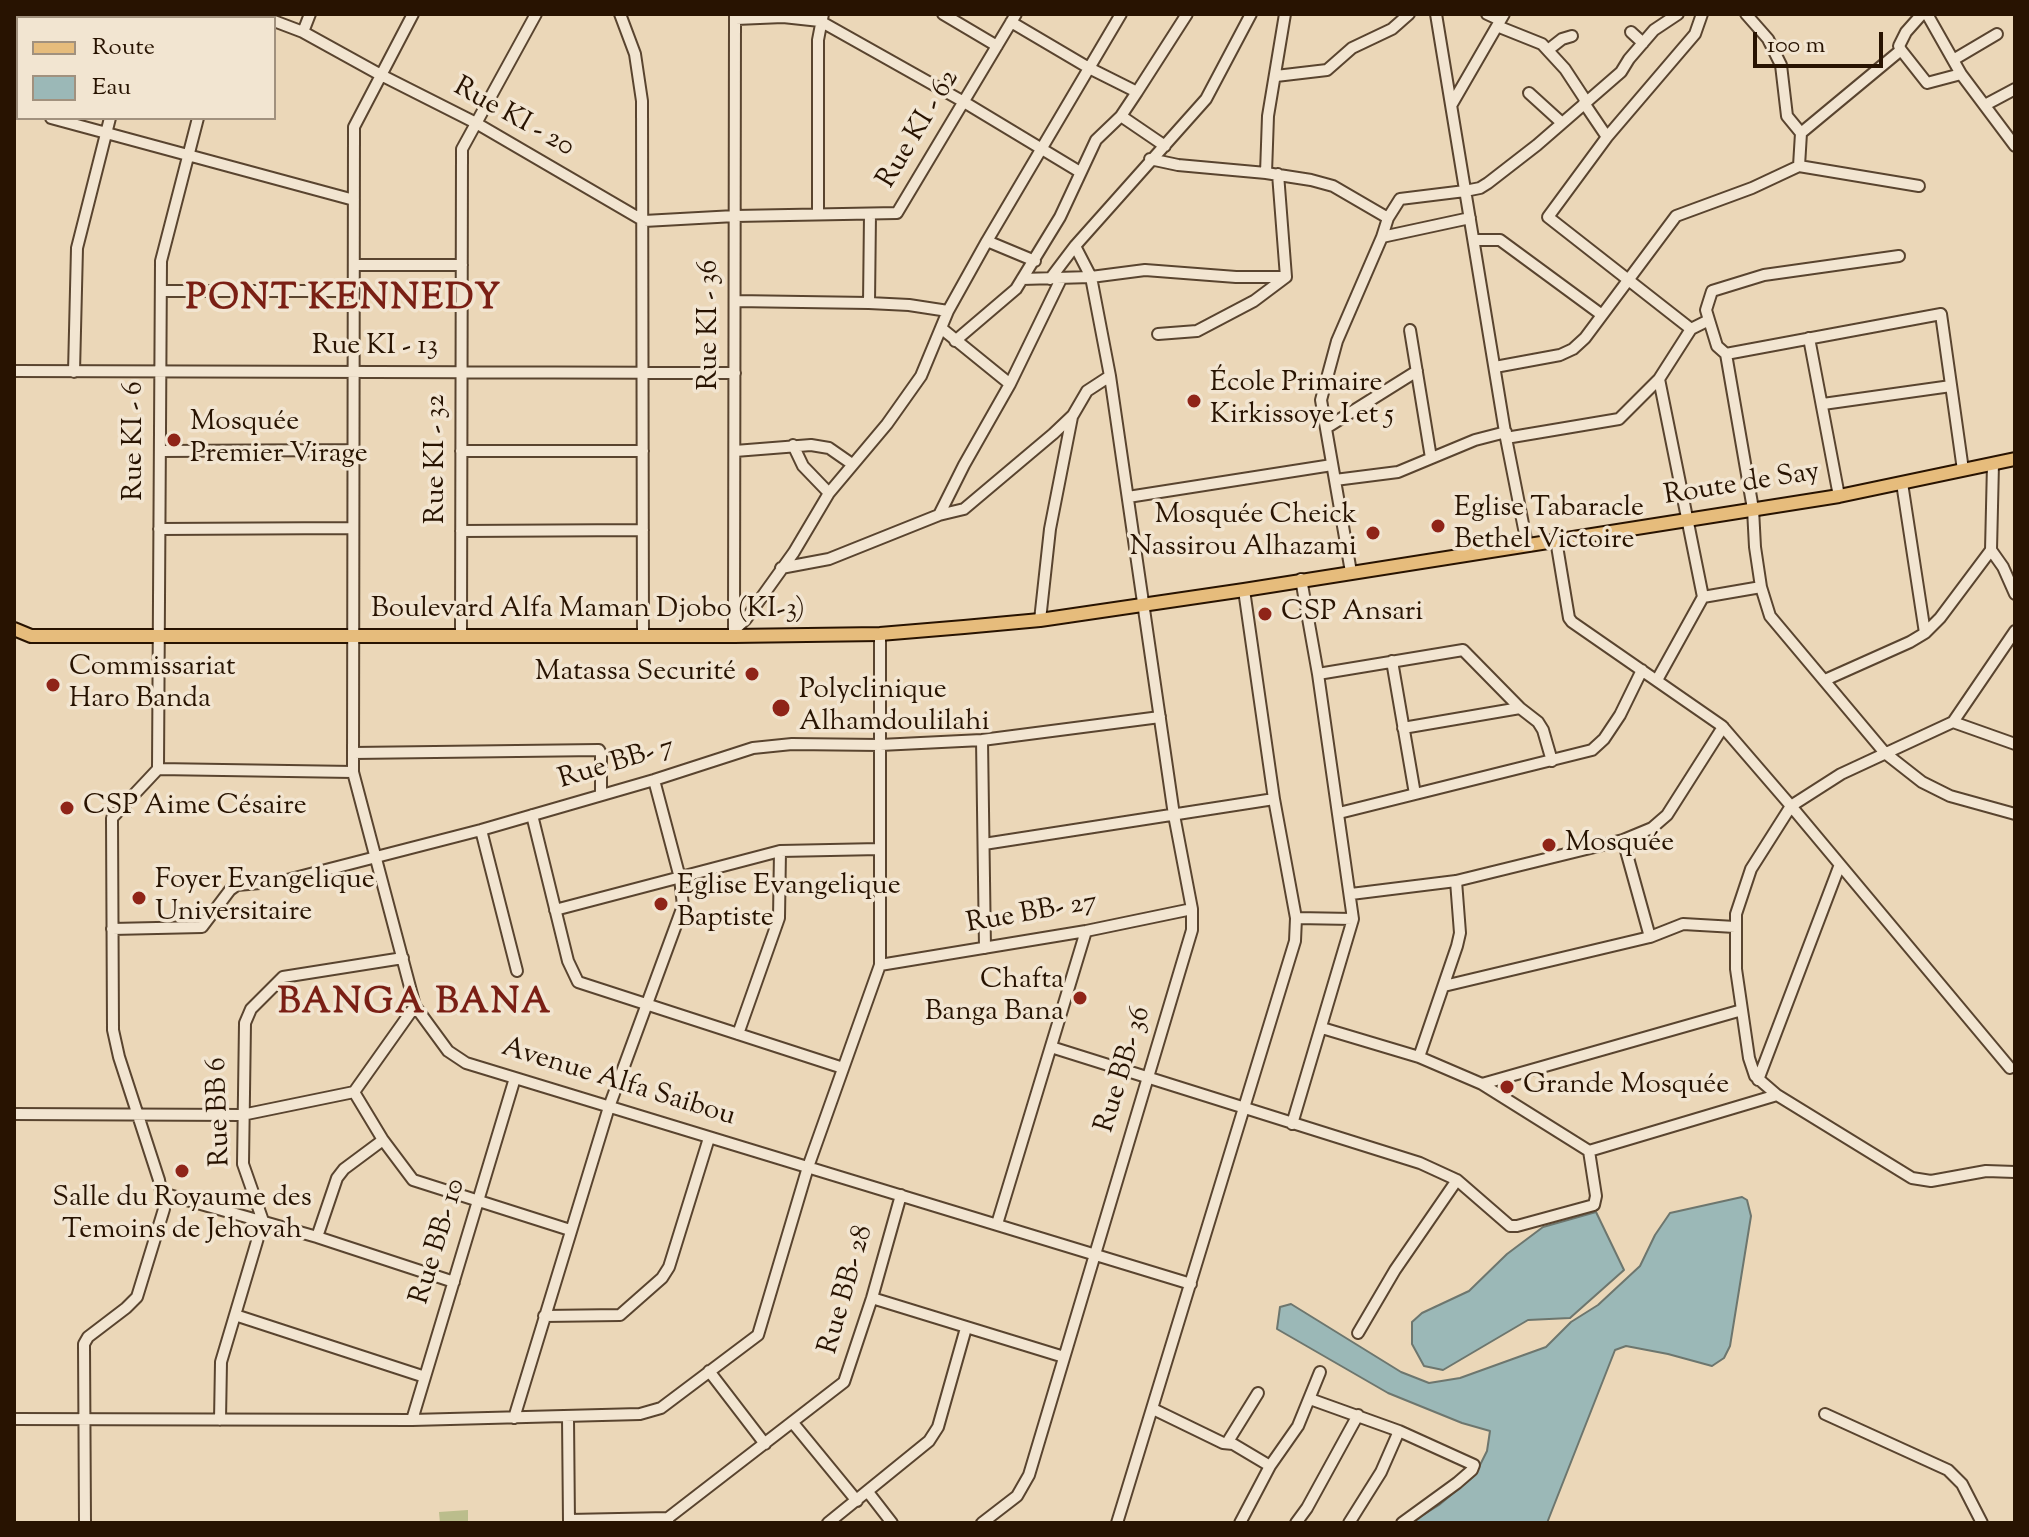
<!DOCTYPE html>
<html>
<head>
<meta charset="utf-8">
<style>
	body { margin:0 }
	#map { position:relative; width:2029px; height:1537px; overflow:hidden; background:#ebd7b8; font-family:"Sorts Mill Goudy",serif }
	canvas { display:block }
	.frame { position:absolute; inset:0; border:16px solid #281301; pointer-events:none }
	.legend { position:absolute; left:16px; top:16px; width:260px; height:104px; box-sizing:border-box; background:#f2e5d1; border:2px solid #a1917e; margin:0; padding:10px 14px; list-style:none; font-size:24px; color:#281301 }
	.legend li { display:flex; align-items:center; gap:16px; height:40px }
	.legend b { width:40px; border:2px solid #a1917e }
	.scale { position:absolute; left:1753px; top:32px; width:130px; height:36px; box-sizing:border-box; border:4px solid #281301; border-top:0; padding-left:10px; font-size:24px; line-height:28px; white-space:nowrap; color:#281301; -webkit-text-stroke:6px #f2e5d1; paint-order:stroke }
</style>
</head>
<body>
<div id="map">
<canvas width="2029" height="1537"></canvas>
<div class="frame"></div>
<ul class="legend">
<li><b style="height:10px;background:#e6bc7c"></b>Route</li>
<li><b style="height:22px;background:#9bb8b7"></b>Eau</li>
</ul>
<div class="scale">100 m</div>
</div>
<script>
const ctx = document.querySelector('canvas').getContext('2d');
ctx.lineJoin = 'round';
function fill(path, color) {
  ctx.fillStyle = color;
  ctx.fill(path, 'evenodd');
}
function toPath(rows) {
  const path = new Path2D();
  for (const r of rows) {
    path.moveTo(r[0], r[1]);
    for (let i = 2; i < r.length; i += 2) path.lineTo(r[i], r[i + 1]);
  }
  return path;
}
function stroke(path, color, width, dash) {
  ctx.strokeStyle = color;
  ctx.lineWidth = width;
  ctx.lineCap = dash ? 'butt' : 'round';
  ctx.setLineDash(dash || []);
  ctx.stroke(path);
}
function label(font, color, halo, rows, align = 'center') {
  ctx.font = font + ' "Sorts Mill Goudy",serif';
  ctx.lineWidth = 7;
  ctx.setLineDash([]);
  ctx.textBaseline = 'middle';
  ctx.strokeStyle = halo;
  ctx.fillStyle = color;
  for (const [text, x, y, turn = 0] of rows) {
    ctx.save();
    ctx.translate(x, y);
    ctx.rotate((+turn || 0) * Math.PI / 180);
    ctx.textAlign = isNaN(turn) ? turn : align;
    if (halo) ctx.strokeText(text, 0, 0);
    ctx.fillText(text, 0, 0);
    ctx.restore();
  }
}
fill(toPath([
	[468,1510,468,1523,440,1523,439,1512]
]), '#bbbd8c');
const water = toPath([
	[1742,1197,1747,1200,1751,1216,1730,1346,1724,1358,1712,1366,1668,1354,1626,1346,1615,1350,1547,1523,1410,1523,1439,1505,1475,1475,1487,1451,1490,1431,1462,1423,1388,1393,1277,1329,1280,1307,1291,1304,1401,1372,1429,1383,1460,1378,1546,1347,1571,1322,1598,1305,1640,1266,1655,1235,1670,1213,1742,1197],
	[1596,1212,1624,1270,1570,1318,1528,1320,1443,1370,1424,1366,1412,1344,1412,1322,1422,1313,1469,1291,1507,1254,1543,1227,1596,1212]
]);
fill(water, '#9bb8b7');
stroke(water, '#6d766e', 2);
const minor = toPath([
	[253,14,265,18],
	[413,14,354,127,353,772,415,1006,448,1051,466,1063,1191,1284],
	[620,14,635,54,642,101,643,637],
	[943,14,997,46],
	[1436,14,1506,438,1527,544],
	[1487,14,1500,20],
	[1746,14,1768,39,1781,65,1787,116,1801,133],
	[1922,14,1906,32,1899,46,1901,50,1927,83,1961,74],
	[1927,14,1961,74,2015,146],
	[136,18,137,14],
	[224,18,225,14],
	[736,19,783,17,820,21,964,102,1080,172],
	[274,21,303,32,379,74,476,123,644,221,735,216,897,213,1016,14],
	[1011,22,1089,68,1137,92,1187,14],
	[1497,26,1542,44,1565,69,1586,101],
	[303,32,310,14],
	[1631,32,1643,43],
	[1548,50,1562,39,1572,36],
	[1953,60,1997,34],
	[1276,76,1327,70,1352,48,1392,29,1409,14],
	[1137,92,1121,116,1165,146],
	[1529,93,1562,123],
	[1584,103,1607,137],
	[1452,104,1504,14],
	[1985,105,2015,89],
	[14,108,18,109],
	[51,118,354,200],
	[1150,159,1178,165,1266,173,1311,180,1333,186,1388,218],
	[1799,166,1919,186],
	[1266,173,1268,116,1285,14],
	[818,213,818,40,823,14],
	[1470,218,1382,237,1388,218,1400,199,1465,191,1480,188,1488,183,1537,145,1621,72,1629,59,1654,30,1678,14],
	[1474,240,1500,240,1602,315],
	[987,241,1035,261],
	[354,265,462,265],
	[1022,279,1091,277,1145,270,1236,277,1286,277,1278,174],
	[1050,279,1075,246,1206,99,1251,14],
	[161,291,354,291],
	[735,301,869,303,909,305,948,311],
	[869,303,870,214],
	[1709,320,1706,310,1712,291,1764,275,1899,256],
	[941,328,1010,384],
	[1691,329,1548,217,1607,137,1695,34,1702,14],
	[1410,330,1431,458],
	[1158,334,1197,331,1254,301,1286,277],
	[1809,338,1839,496],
	[955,341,1016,289,1060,217,1096,140,1121,116],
	[1726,354,1941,314,1963,470],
	[1495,367,1560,355,1573,349,1585,338,1676,216,1752,188,1799,166,1801,133,1901,50],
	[14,371,735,373],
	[74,372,77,248,110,118],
	[1823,404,1951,386],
	[1326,428,1417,371],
	[1506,438,1619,419,1659,379,1691,329,1709,320,1717,346,1726,354,1753,509,1755,547,1761,587],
	[793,445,803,466,829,493],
	[160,451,353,450],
	[461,451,643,451],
	[735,451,811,445,829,448,852,464],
	[1335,480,1398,472,1475,440,1506,432],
	[1902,483,1925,633],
	[1128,497,1332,465],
	[939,515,964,465,1010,384,1061,279],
	[159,529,353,528],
	[461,531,643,530],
	[1556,540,1569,618,1572,622,1722,726,1791,806,1751,869,1736,914,1736,969,1749,1058,1755,1076,1777,1095,1912,1178,1931,1181,1986,1171,2015,1172],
	[1991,550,2003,567,2015,594],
	[781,568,829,559,939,515,964,509,1053,434,1073,415,1087,391,1110,376],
	[1351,572,1321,400,1337,341,1382,237],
	[1703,597,1761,587,1770,616,1885,753,1922,782,1950,796,2015,814],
	[1040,620,1050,529,1072,417],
	[734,630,746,619,794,552,829,493,887,424,921,376,948,311,987,241,1121,14],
	[734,632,735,14],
	[461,636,462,149,536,14],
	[1392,661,1415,794],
	[1318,674,1463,650,1520,708,1538,722,1543,730,1552,761],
	[1657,680,1703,597,1659,379],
	[1825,680,1910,642,1925,633,1940,618,1991,550,1993,464],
	[1953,722,2015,744],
	[1403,728,1520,708],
	[982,740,985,948],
	[353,753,599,750,601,754,601,795],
	[158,769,161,261,198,118],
	[1339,813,1592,750,1604,739,1620,715,1642,670],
	[532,815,568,961,578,982,843,1068],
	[481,830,517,971],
	[1623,840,1652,828,1667,815,1723,727],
	[984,844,1274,799],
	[1351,894,1456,881,1623,840,1650,937],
	[555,910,780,851,880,849],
	[1296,918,1353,919],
	[112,929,202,927,230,890,237,885,283,881,481,830,654,780,753,748,792,744,880,745,982,740,1160,717],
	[880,965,1086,931,1192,909],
	[1444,986,1650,937,1683,924,1735,927],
	[1322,1028,1419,1057,1482,1084,1589,1151,1777,1095],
	[738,1034,779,918,780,851],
	[1051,1047,1420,1163,1457,1180,1510,1226,1517,1226,1594,1205,1596,1196,1589,1151],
	[1419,1057,1457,946,1460,933,1456,881],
	[2010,1068,1791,806,1841,774,1953,722,2015,631],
	[1758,1080,1839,867],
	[1482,1084,1742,1010],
	[354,1092,383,1140,413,1180,570,1230],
	[14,1114,242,1115,354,1092,415,1006],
	[1292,1124,1353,919,1318,674,1301,579],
	[162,1193,317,1237,454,1282],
	[997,1224,1086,931],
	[317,1237,337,1178,344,1169,383,1140],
	[872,1298,1064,1357],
	[235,1315,425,1377],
	[544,1316,620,1315,662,1278,669,1267,709,1138],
	[1358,1333,1395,1270,1457,1180],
	[709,1371,765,1444],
	[1310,1399,1399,1431,1474,1465,1472,1470,1457,1483,1402,1523],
	[1153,1409,1223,1443,1233,1444,1270,1466],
	[1825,1414,1948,1470,1962,1484,1982,1523],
	[514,1418,609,1107,683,906,680,878,654,780],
	[568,1418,569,1523],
	[14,1419,412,1420,640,1414,661,1408,758,1335,808,1167,880,965,880,634],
	[220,1420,221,1362,263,1221,243,1164,245,1023,251,1009,283,977,403,958],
	[412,1420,515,1078],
	[793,1423,857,1501],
	[1227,1443,1258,1393],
	[868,1492,892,1523],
	[569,1520,668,1518],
	[85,1523,84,1344,88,1337,126,1308,137,1297,164,1209,159,1180,119,1057,113,1030,112,818,158,769,353,772],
	[668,1523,668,1518,844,1382,872,1298,901,1195],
	[828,1523,929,1441,938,1427,966,1328],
	[982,1523,1017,1496,1029,1475,1192,930,1192,909,1174,815,1110,376,1091,277,1075,246],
	[1117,1523,1295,941,1296,918,1274,799,1244,590],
	[1240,1523,1270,1466,1298,1426,1320,1372],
	[1296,1523,1307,1508,1358,1415],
	[1349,1523,1381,1472,1399,1431]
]);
const major = toPath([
	[14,629,31,636,734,636,880,634,964,627,1040,620,1244,590,1839,496,2015,459]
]);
const highway = toPath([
	[28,18,29,14],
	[14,19,15,14],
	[14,75,18,57]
]);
stroke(minor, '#59442f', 14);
stroke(major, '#281301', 16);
stroke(highway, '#281301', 18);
stroke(minor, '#f2e5d1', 10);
stroke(major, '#e6bc7c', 12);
stroke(highway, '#e6bc7c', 14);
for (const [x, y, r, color] of [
	[1194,401,8,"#8f2418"],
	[174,440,8,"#8f2418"],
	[1438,526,8,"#8f2418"],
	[1373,533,8,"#8f2418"],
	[1265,614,8,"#8f2418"],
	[752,674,8,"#8f2418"],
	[53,685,8,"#8f2418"],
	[781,708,10,"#8f2418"],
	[67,808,8,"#8f2418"],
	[1549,845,8,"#8f2418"],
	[139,898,8,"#8f2418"],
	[661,904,8,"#8f2418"],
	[1080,998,8,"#8f2418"],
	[1507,1087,8,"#8f2418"],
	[182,1171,8,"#8f2418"]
]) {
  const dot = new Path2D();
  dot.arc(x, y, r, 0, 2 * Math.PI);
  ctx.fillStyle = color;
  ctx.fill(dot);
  stroke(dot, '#f2e5d1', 3);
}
label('28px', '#281301', '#f2e5d1', [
	["Rue KI - 20",513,119,29],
	["Rue KI - 62",920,130,-59],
	["Rue KI - 36",711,325,-90],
	["Rue KI - 13",375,348],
	["Rue KI - 6",136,441,-90],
	["Rue KI - 32",438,459,-90],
	["Route de Say",1742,486,-9],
	["Boulevard Alfa Maman Djobo (KI-3)",588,611],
	["Rue BB- 7",617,765,-17],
	["Rue BB- 27",1032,915,-10],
	["Rue BB- 36",1125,1070,-73],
	["Avenue Alfa Saibou",618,1084,17],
	["Rue BB 6",221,1112,-92],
	["Rue BB- 10",440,1242,-73],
	["Rue BB- 28",848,1290,-74]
]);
label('28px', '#281301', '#f2e5d1', [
	["École Primaire",1210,385],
	["Kirkissoye I et 5",1210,417],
	["Mosquée",190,424],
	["Premier Virage",190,456],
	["Eglise Tabaracle",1454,510],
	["Bethel Victoire",1454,542],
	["Mosquée Cheick",1357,517,"right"],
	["Nassirou Alhazami",1357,549,"right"],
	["CSP Ansari",1281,614],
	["Commissariat",69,669],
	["Haro Banda",69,701],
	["Matassa Securité",736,674,"right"],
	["Polyclinique",799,692],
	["Alhamdoulilahi",799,724],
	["CSP Aime Césaire",83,808],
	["Mosquée",1565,845],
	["Foyer Evangelique",155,882],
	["Universitaire",155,914],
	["Eglise Evangelique",677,888],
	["Baptiste",677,920],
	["Chafta",1064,982,"right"],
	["Banga Bana",1064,1014,"right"],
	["Grande Mosquée",1523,1087],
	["Salle du Royaume des",182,1200,"center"],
	["Temoins de Jehovah",182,1232,"center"]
], 'left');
ctx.letterSpacing = '2px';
label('bold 36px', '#7a1f14', '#f2e5d1', [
	["PONT KENNEDY",344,302],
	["BANGA BANA",415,1006]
]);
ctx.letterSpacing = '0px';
</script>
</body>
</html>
